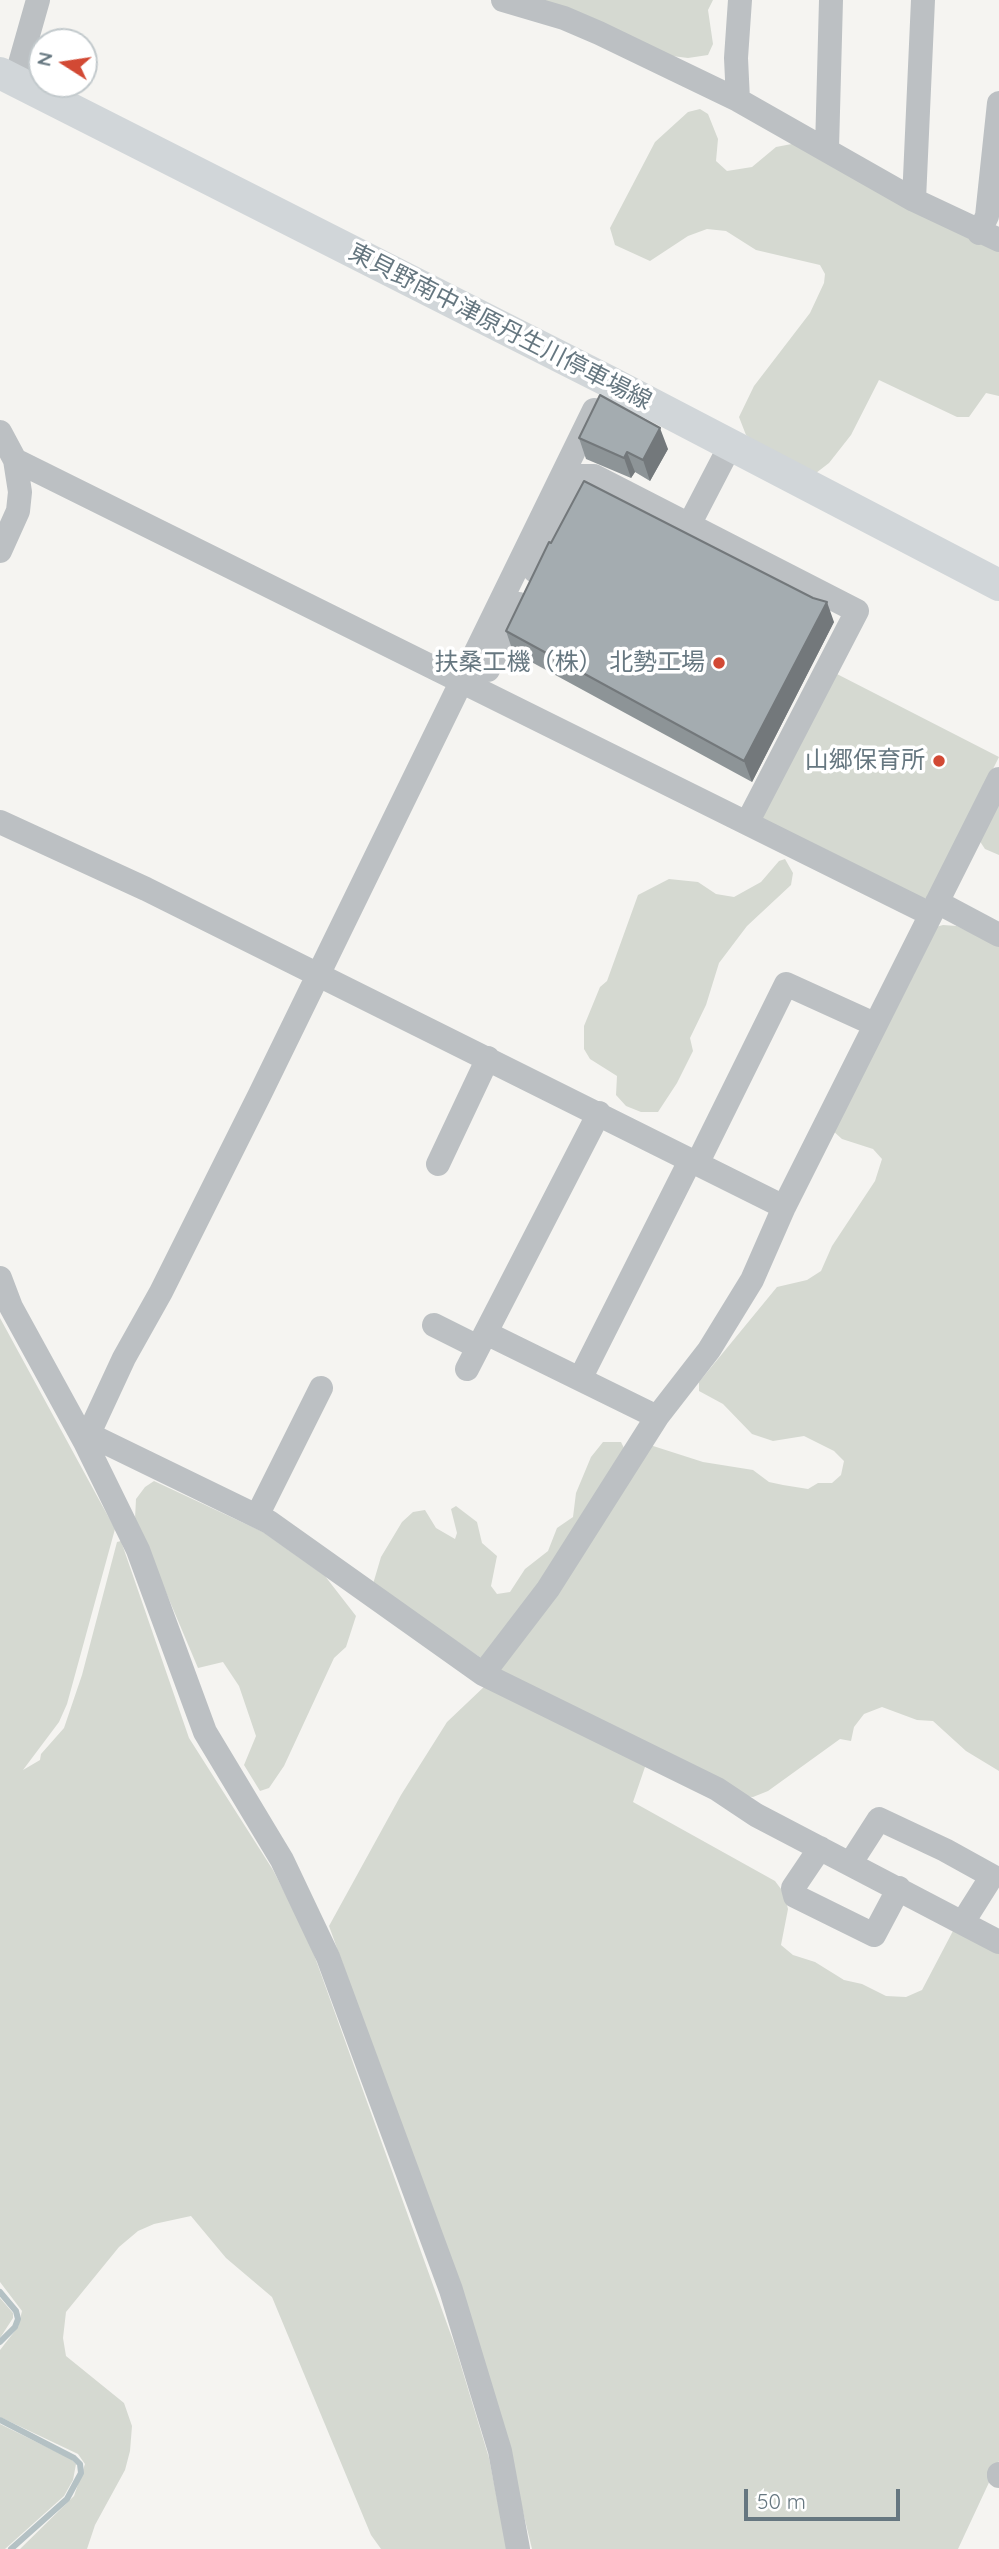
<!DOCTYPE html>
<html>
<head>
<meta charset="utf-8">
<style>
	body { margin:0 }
	#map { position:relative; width:999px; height:2549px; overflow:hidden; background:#f5f4f1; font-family:Quicksand,sans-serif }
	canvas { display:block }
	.north { position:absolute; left:28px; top:28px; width:70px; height:70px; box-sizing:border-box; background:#fff; border:2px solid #c2c9cc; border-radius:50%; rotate:282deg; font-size:19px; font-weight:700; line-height:28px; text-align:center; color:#667780 }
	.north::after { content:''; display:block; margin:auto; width:24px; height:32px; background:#d24934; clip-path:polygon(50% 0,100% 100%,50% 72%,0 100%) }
	.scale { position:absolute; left:744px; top:2489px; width:156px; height:32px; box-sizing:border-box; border:4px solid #667780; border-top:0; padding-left:9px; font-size:21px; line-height:24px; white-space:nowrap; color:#667780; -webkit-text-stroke:5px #fff; paint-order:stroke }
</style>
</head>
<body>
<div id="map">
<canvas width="999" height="2549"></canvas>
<div class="north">N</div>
<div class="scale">50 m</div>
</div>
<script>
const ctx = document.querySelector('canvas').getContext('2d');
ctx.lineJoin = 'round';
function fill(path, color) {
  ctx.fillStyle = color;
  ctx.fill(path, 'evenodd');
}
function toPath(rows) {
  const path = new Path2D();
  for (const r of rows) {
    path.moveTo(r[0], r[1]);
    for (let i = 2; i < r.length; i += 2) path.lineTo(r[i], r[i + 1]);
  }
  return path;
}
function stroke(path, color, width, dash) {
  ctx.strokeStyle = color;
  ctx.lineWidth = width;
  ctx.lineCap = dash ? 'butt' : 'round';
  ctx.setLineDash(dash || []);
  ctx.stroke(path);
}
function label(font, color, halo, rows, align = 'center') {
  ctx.font = font + ' Quicksand,"Noto Sans JP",sans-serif';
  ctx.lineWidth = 7;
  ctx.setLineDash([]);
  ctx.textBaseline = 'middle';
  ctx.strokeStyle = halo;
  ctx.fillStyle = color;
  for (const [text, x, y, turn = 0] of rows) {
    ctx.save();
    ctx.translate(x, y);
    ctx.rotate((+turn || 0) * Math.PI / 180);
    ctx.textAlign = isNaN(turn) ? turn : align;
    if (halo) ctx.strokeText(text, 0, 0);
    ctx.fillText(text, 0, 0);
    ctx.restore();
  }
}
fill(toPath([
	[534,0,713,0,708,10,713,44,708,55,688,58,664,55],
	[700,109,708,114,718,139,716,161,727,171,752,167,776,147,797,143,999,249,999,396,986,393,969,417,957,417,879,380,851,435,829,463,816,473,758,444,746,435,739,417,754,386,810,313,824,283,825,274,820,265,756,250,726,231,707,229,688,236,650,261,615,245,610,228,655,142,688,112],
	[835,673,999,757,929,897,919,901,757,819],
	[999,802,999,855,985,849,979,840],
	[785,859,793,873,791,885,747,926,719,963,706,1005,690,1038,693,1051,677,1083,658,1112,641,1112,626,1106,616,1095,617,1076,590,1059,584,1049,584,1026,600,987,607,981,638,895,669,879,698,882,716,894,734,897,761,882,779,861],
	[943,925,957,926,999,945,999,1771,966,1751,933,1721,917,1720,882,1707,864,1714,854,1727,851,1741,840,1739,768,1791,753,1797,738,1796,496,1674,650,1445,703,1462,753,1470,769,1482,783,1485,808,1489,818,1483,832,1483,841,1475,844,1461,834,1451,804,1436,773,1441,752,1434,723,1404,699,1391,699,1382,777,1287,807,1280,821,1271,832,1246,875,1181,882,1159,873,1149,842,1139,832,1130,932,928],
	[0,1318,115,1529,67,1704,59,1722,23,1770,40,1760,41,1754,64,1728,82,1675,117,1542,121,1541,189,1738,273,1870,308,1938,455,2346,489,2458,507,2549,381,2549,371,2535,272,2297,226,2258,191,2216,154,2224,138,2231,119,2247,66,2312,63,2338,66,2356,124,2403,132,2426,130,2451,125,2470,95,2525,87,2549,20,2549,74,2496,85,2464,78,2454,0,2417,0,2350,18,2327,22,2311,0,2282],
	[603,1442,621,1442,626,1452,546,1577,484,1660,373,1584,381,1557,402,1522,413,1512,425,1510,436,1528,455,1539,457,1533,451,1509,456,1506,477,1522,482,1543,497,1556,491,1586,497,1594,510,1592,525,1569,548,1551,557,1528,573,1517,576,1493,591,1457],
	[154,1481,263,1532,325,1576,356,1616,346,1647,334,1658,284,1766,269,1788,260,1791,244,1765,256,1736,239,1686,223,1662,198,1668,135,1519,136,1499,145,1487],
	[487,1684,646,1764,633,1802,775,1881,784,1893,788,1909,781,1945,793,1955,815,1962,844,1980,862,1984,886,1996,906,1997,922,1990,954,1929,999,1954,999,2461,958,2549,532,2549,508,2450,459,2285,329,1926,401,1795,447,1722],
	[0,2298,13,2313,13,2318,0,2338],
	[0,2424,71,2459,76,2464,73,2480,64,2496,5,2549,0,2549]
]), '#d5d9d1');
stroke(toPath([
	[0,2292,16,2311,18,2319,15,2327,0,2342],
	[0,2420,74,2458,80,2464,81,2473,67,2499,11,2549]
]), '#b4c1c4', 6);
stroke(toPath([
	[503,0,564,18,599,33,738,100,914,200,999,240],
	[15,81,38,0],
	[738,100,736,58,740,0],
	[827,149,831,0],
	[914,200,923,0],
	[979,233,987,216,999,103],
	[0,432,15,460,20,492,18,511,0,551],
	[15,460,930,914],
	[689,525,730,446],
	[535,571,581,476,594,476,857,611,747,823],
	[488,670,519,604],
	[0,822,146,889,784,1207],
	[937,902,999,935],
	[438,1164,488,1058],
	[697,1164,786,984,874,1024],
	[0,1278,11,1307,85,1442,138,1550,205,1732,282,1860,328,1957,451,2290,500,2451,518,2549],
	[434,1325,478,1347],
	[486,1333,657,1417],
	[467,1369,599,1113],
	[581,1377,690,1161],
	[88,1434,269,1522,483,1674,717,1789,756,1815,999,1942],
	[85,1442,124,1358,161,1292,260,1094,594,410],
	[257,1516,321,1388],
	[483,1674,548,1589,657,1417,709,1350,752,1280,784,1207,999,779],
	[820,1848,793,1888,795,1896,874,1935,899,1888],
	[850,1864,879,1819,945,1850,992,1876,963,1922],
	[999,2474,999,2476]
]), '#bcc0c3', 24);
stroke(toPath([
	[0,73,608,381,999,585]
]), '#d1d6d9', 32);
fill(toPath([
	[579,438,668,449,650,481,635,472,631,478,586,459],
	[551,543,834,622,752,782,513,652,506,631]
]), '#8d9497');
fill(toPath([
	[660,428,668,449,650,481,643,460],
	[627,452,635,472,631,478,624,458],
	[827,602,834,622,752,782,744,761]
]), '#73787b');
const building = toPath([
	[600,395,660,428,643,460,627,452,624,458,579,438,600,395],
	[584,481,813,598,827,602,744,761,506,631,549,542,551,543,584,481]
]);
fill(building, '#a4acb0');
stroke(building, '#73787b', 2);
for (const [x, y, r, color] of [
	[719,663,7,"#d24934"],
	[939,761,7,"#d24934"]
]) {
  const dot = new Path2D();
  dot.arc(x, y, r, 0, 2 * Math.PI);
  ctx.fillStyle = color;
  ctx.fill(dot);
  stroke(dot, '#fff', 2.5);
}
label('24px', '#667780', '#fff', [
	["東貝野南中津原丹生川停車場線",500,327,27]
]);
label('24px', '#667780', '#fff', [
	["扶桑工機（株） 北勢工場",705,663],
	["山郷保育所",925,761]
], 'right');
</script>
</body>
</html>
